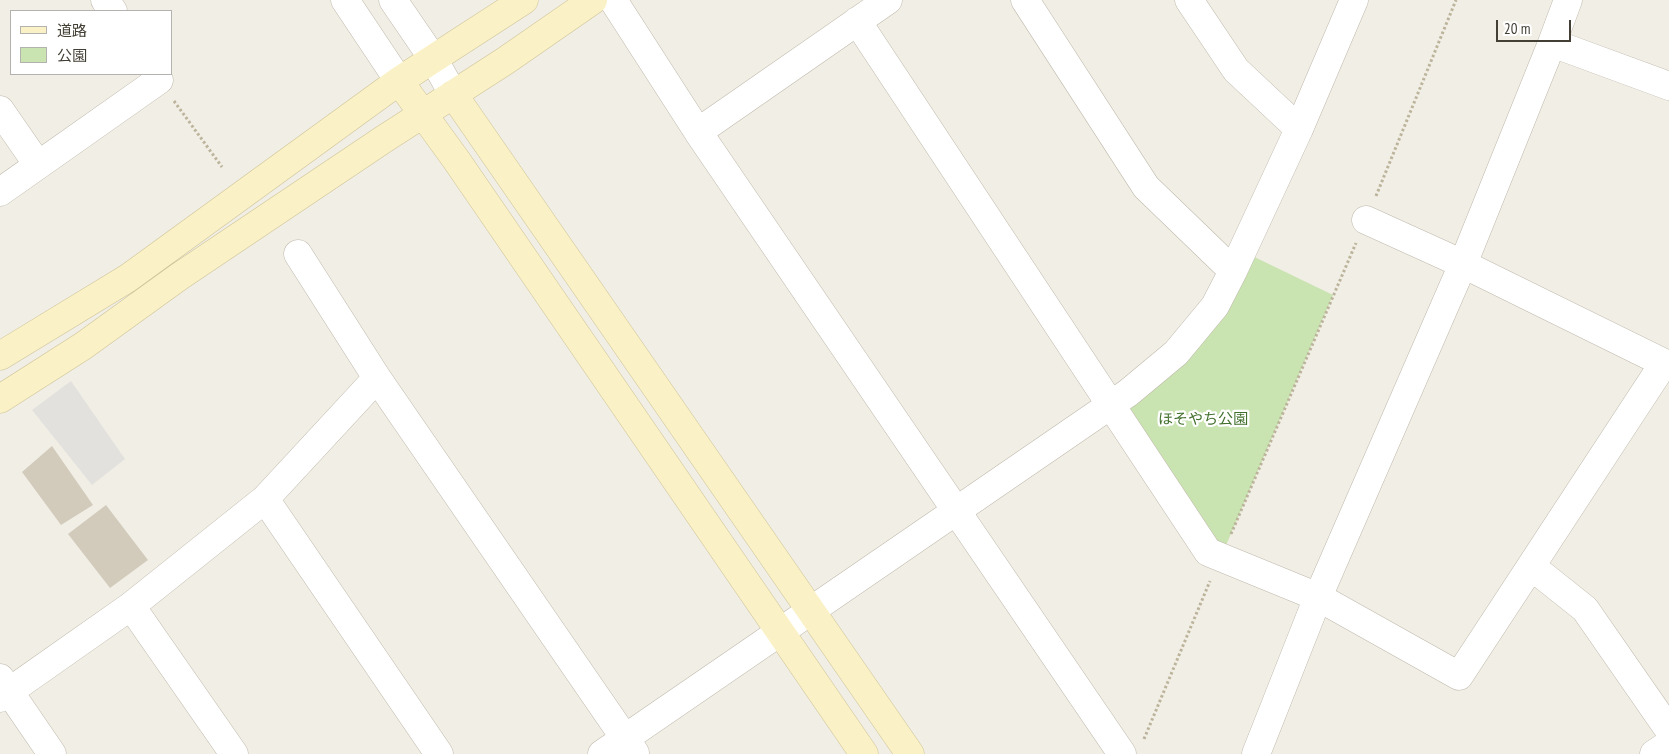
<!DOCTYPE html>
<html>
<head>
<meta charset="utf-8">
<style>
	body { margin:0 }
	#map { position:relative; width:1669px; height:754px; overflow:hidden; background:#f1eee5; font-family:"PT Sans Narrow","Noto Sans JP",sans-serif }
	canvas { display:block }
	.legend { position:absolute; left:10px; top:10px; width:162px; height:65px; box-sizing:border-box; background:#fff; border:1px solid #b4b2ae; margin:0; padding:6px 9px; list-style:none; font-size:15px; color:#433f35 }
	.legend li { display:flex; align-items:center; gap:10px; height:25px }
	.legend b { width:25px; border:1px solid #b4b2ae }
	.scale { position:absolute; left:1496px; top:20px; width:75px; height:22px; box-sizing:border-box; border:2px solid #433f35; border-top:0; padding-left:6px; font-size:15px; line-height:18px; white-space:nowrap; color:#433f35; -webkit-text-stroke:4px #fff; paint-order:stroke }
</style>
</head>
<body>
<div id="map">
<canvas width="1669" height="754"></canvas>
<ul class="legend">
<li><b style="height:6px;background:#faf1c6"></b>道路</li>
<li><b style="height:14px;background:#c9e3b1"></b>公園</li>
</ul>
<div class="scale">20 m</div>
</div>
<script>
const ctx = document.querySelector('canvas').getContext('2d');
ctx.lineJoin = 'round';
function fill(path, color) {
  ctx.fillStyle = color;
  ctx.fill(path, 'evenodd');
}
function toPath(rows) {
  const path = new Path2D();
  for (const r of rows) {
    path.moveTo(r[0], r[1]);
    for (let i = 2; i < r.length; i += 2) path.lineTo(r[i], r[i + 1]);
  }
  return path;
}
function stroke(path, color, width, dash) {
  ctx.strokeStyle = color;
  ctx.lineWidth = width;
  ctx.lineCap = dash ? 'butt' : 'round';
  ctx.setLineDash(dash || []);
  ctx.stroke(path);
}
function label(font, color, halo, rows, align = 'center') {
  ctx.font = font + ' "PT Sans Narrow","Noto Sans JP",sans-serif';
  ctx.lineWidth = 4.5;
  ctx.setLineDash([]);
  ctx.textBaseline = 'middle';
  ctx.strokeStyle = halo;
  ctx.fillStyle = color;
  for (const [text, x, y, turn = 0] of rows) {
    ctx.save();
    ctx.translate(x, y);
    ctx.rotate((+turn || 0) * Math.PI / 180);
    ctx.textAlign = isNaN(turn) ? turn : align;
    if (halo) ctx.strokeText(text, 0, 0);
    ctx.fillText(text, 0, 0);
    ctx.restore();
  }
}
fill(toPath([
	[1242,251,1333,295,1221,557,1110,405,1128,393]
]), '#c9e3b1');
fill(toPath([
	[71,381,125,459,92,485,32,410]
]), '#e2e1dd');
fill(toPath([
	[52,446,93,505,61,525,22,472],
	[106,505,148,560,110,588,68,534]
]), '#d2cbbc');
const street = toPath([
	[105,0,113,11],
	[345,0,399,81],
	[393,0,434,60,453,94],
	[613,0,698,132,1122,754],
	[1189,0,1236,70,1299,129,1233,271],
	[857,21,1208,552,1318,597,1459,676,1664,363,1463,264,1366,220],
	[1552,43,1568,0],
	[0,110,38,165],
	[1299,129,1354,0],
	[698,132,888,0],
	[0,192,159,80,155,74],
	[377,378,635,753],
	[265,499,439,754],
	[1531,566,1585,609,1669,730],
	[131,606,234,754],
	[0,678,52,754],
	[0,698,131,606,265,499,377,378,298,254],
	[602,754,1128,393,1176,353,1215,306,1233,271,1146,187,1025,0],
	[1256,754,1318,597,1463,264,1552,43,1669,86],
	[1654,754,1669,744]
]);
const secondary = toPath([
	[399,81,457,161,864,754],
	[453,94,910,754],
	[0,356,128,278,399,81,524,0],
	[0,399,83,346,180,276,384,139,505,61,593,0]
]);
stroke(street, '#bfb9ac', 29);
stroke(secondary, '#cec398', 29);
stroke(toPath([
	[174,101,222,167],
	[1376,196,1456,0],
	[1231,534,1356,243],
	[1144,739,1210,581]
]), '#bcb39b', 3, [2.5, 2.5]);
stroke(street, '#fff', 28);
stroke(secondary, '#faf1c6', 28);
label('15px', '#42702d', '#fff', [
	["ほそやち公園",1203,420]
]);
</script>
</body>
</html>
